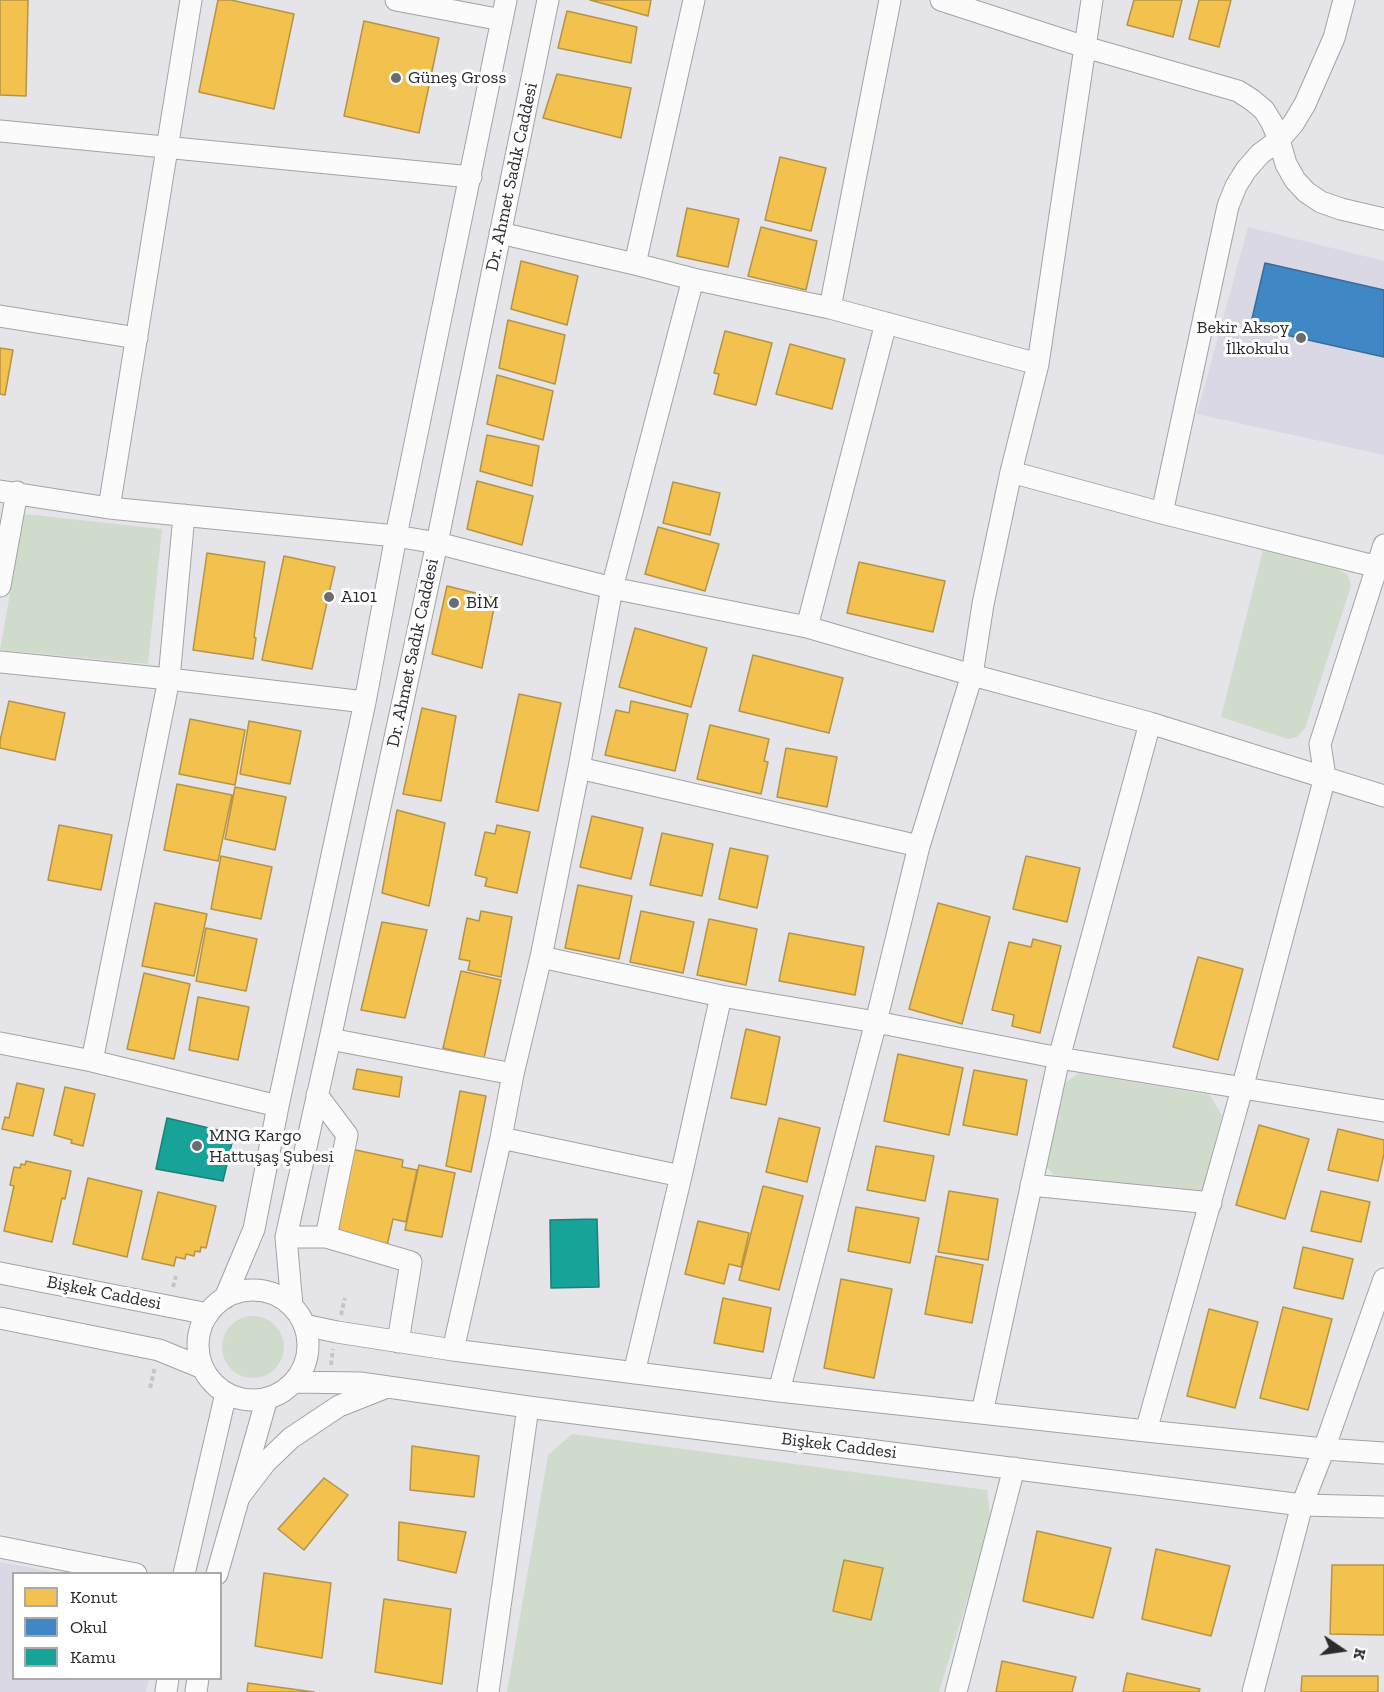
<!DOCTYPE html>
<html>
<head>
<meta charset="utf-8">
<style>
	body { margin:0 }
	#map { position:relative; width:1384px; height:1692px; overflow:hidden; background:#e4e4e9; font-family:"Zilla Slab",serif }
	canvas { display:block }
	.legend { position:absolute; left:12px; top:1572px; width:210px; height:108px; box-sizing:border-box; background:#fff; border:2px solid #aaaaac; margin:0; padding:8px 10px; list-style:none; font-size:18px; color:#2b2b2f }
	.legend li { display:flex; align-items:center; gap:12px; height:30px }
	.legend b { width:30px; border:2px solid #aaaaac }
	.north { position:absolute; left:1312px; top:1620px; width:60px; height:60px; -webkit-text-stroke:4px #fff; paint-order:stroke; rotate:103deg; font-size:16px; font-weight:700; line-height:24px; text-align:center; color:#2b2b2f }
	.north::after { content:''; display:block; margin:auto; width:21px; height:27px; background:#2b2b2f; clip-path:polygon(50% 0,100% 100%,50% 72%,0 100%) }
</style>
</head>
<body>
<div id="map">
<canvas width="1384" height="1692"></canvas>
<ul class="legend">
<li><b style="height:16px;background:#f2c14e"></b>Konut</li>
<li><b style="height:16px;background:#3f88c5"></b>Okul</li>
<li><b style="height:16px;background:#17a398"></b>Kamu</li>
</ul>
<div class="north">K</div>
</div>
<script>
const ctx = document.querySelector('canvas').getContext('2d');
ctx.lineJoin = 'round';
function fill(path, color) {
  ctx.fillStyle = color;
  ctx.fill(path, 'evenodd');
}
function toPath(rows) {
  const path = new Path2D();
  for (const r of rows) {
    if (r.length === 3) {
      path.moveTo(r[0] + r[2], r[1]);
      path.arc(r[0], r[1], r[2], 0, 2 * Math.PI);
      continue;
    }
    path.moveTo(r[0], r[1]);
    for (let i = 2; i < r.length; i += 2) path.lineTo(r[i], r[i + 1]);
  }
  return path;
}
function stroke(path, color, width, dash) {
  ctx.strokeStyle = color;
  ctx.lineWidth = width;
  ctx.lineCap = dash ? 'butt' : 'round';
  ctx.setLineDash(dash || []);
  ctx.stroke(path);
}
function label(font, color, halo, rows, align = 'center') {
  ctx.font = font + ' "Zilla Slab",serif';
  ctx.lineWidth = 6;
  ctx.setLineDash([]);
  ctx.textBaseline = 'middle';
  ctx.strokeStyle = halo;
  ctx.fillStyle = color;
  for (const [text, x, y, turn = 0] of rows) {
    ctx.save();
    ctx.translate(x, y);
    ctx.rotate((+turn || 0) * Math.PI / 180);
    ctx.textAlign = isNaN(turn) ? turn : align;
    if (halo) ctx.strokeText(text, 0, 0);
    ctx.fillText(text, 0, 0);
    ctx.restore();
  }
}
fill(toPath([
	[1248,227,1384,261,1384,455,1197,414],
	[0,1562,59,1573,14,1574,14,1678,149,1679,146,1692,0,1692]
]), '#d9d8e4');
fill(toPath([
	[24,514,162,529,148,664,0,650],
	[1263,550,1338,569,1348,575,1351,586,1305,728,1297,737,1288,739,1221,717],
	[1079,1073,1210,1095,1222,1116,1203,1190,1191,1193,1054,1175,1046,1166,1061,1086],
	[253,1347,31],
	[572,1434,987,1490,991,1522,939,1692,507,1692,548,1455]
]), '#cfdccb');
const homes = toPath([
	[0,0,28,0,26,96,0,95,0,0],
	[218,0,231,0,294,14,274,109,199,92,218,0],
	[590,0,651,0,648,16,590,0],
	[1134,0,1182,0,1173,37,1127,25,1134,0],
	[1199,0,1231,0,1219,47,1189,39,1199,0],
	[567,11,637,27,631,63,558,48,567,11],
	[364,21,439,38,419,133,344,116,364,21],
	[557,74,631,88,621,138,543,118,557,74],
	[780,157,826,168,811,231,765,220,780,157],
	[687,208,739,219,728,267,677,256,687,208],
	[761,227,817,241,806,290,748,276,761,227],
	[521,261,578,276,567,325,511,309,521,261],
	[508,320,565,335,555,384,499,368,508,320],
	[725,331,772,343,756,405,714,394,719,374,714,373,725,331],
	[790,344,845,359,832,409,776,394,790,344],
	[0,348,13,350,5,395,0,394,0,348],
	[497,375,553,391,543,440,487,424,497,375],
	[487,435,539,446,532,486,480,471,487,435],
	[477,481,533,496,522,545,467,529,477,481],
	[673,482,720,493,710,535,663,523,673,482],
	[658,527,719,544,705,591,645,574,658,527],
	[207,553,265,562,254,637,256,638,253,659,193,650,207,553],
	[284,556,335,567,312,669,262,660,284,556],
	[859,562,945,581,933,632,847,613,859,562],
	[447,586,496,598,482,668,432,654,447,586],
	[635,628,707,648,691,707,619,687,635,628],
	[753,655,843,678,829,733,739,711,753,655],
	[519,694,561,703,538,811,496,802,519,694],
	[9,701,65,713,55,760,0,748,0,741,9,701],
	[631,701,688,714,675,771,605,755,616,710,629,713,631,701],
	[422,708,456,716,441,801,403,794,422,708],
	[190,719,245,730,235,785,179,774,190,719],
	[249,721,301,731,290,784,240,774,249,721],
	[710,725,769,739,764,761,768,762,761,794,697,779,710,725],
	[786,748,837,757,827,807,777,797,786,748],
	[177,784,232,795,218,861,164,850,177,784],
	[235,787,286,797,275,850,225,839,235,787],
	[397,810,445,823,429,906,382,893,397,810],
	[592,816,643,828,631,879,580,867,592,816],
	[59,825,112,835,101,890,48,880,59,825],
	[497,825,530,832,517,893,485,886,487,878,475,875,485,832,495,834,497,825],
	[662,833,713,844,702,896,650,885,662,833],
	[730,848,768,856,757,908,719,899,730,848],
	[221,856,272,867,261,919,211,909,221,856],
	[1026,856,1080,868,1067,922,1013,909,1026,856],
	[578,885,632,896,619,959,565,948,578,885],
	[155,903,207,914,194,976,142,966,155,903],
	[938,903,990,917,962,1024,909,1009,938,903],
	[481,911,512,917,501,977,468,970,470,961,459,959,467,918,479,921,481,911],
	[641,911,694,922,683,973,630,962,641,911],
	[709,919,757,929,746,985,697,975,709,919],
	[382,922,427,930,405,1018,361,1010,382,922],
	[206,928,257,939,246,991,196,981,206,928],
	[789,933,864,947,855,995,779,981,789,933],
	[1033,939,1061,946,1040,1033,1012,1026,1014,1015,992,1010,1009,942,1031,947,1033,939],
	[1198,957,1243,969,1218,1060,1173,1047,1198,957],
	[461,971,501,980,484,1058,443,1048,461,971],
	[144,973,190,984,174,1059,127,1049,144,973],
	[198,997,249,1007,238,1060,189,1050,198,997],
	[746,1029,780,1037,766,1105,731,1098,746,1029],
	[898,1054,963,1068,949,1135,884,1121,898,1054],
	[357,1069,402,1077,399,1097,353,1089,357,1069],
	[974,1070,1027,1080,1017,1135,963,1125,974,1070],
	[17,1083,44,1089,33,1136,2,1129,5,1117,9,1118,17,1083],
	[65,1087,95,1094,83,1146,71,1143,72,1140,54,1135,65,1087],
	[460,1091,486,1096,471,1172,446,1166,460,1091],
	[779,1118,820,1128,807,1182,766,1172,779,1118],
	[1259,1125,1309,1139,1285,1219,1236,1205,1259,1125],
	[1338,1129,1384,1140,1384,1154,1378,1181,1328,1170,1338,1129],
	[876,1146,934,1156,925,1201,867,1190,876,1146],
	[351,1149,403,1160,402,1167,417,1170,406,1222,393,1219,387,1246,333,1235,351,1149],
	[26,1161,71,1171,65,1199,62,1198,52,1242,4,1231,14,1186,10,1185,14,1167,20,1168,21,1164,25,1165,26,1161],
	[419,1165,455,1173,442,1237,405,1230,419,1165],
	[88,1178,142,1191,127,1257,73,1244,88,1178],
	[763,1186,803,1196,779,1290,739,1280,763,1186],
	[949,1191,998,1199,988,1260,938,1252,949,1191],
	[1321,1191,1370,1202,1361,1242,1311,1231,1321,1191],
	[158,1192,216,1206,206,1248,201,1247,200,1252,195,1251,194,1256,186,1254,185,1259,176,1257,174,1266,142,1259,158,1192],
	[856,1207,919,1218,910,1263,848,1251,856,1207],
	[698,1221,749,1233,741,1267,729,1264,724,1284,685,1274,698,1221],
	[1303,1247,1353,1259,1343,1299,1294,1288,1303,1247],
	[936,1256,983,1265,972,1323,925,1314,936,1256],
	[841,1279,892,1289,874,1378,824,1368,841,1279],
	[723,1298,771,1308,763,1352,714,1343,723,1298],
	[1283,1307,1332,1319,1308,1410,1260,1398,1283,1307],
	[1209,1309,1258,1322,1235,1408,1187,1396,1209,1309],
	[412,1446,479,1456,474,1497,410,1490,412,1446],
	[324,1478,348,1495,304,1550,278,1529,324,1478],
	[399,1522,466,1532,456,1573,398,1560,399,1522],
	[1037,1531,1111,1548,1093,1618,1023,1601,1037,1531],
	[1156,1549,1230,1566,1211,1636,1142,1619,1156,1549],
	[844,1560,883,1568,871,1620,833,1611,844,1560],
	[1332,1565,1384,1565,1384,1635,1330,1634,1332,1565],
	[264,1573,331,1583,322,1658,255,1646,264,1573],
	[384,1599,451,1609,442,1684,375,1672,384,1599],
	[1002,1661,1076,1677,1072,1692,996,1692,1002,1661],
	[1127,1673,1200,1689,1199,1692,1123,1692,1127,1673],
	[1302,1676,1378,1676,1378,1692,1301,1692,1302,1676],
	[248,1683,314,1692,247,1692,248,1683]
]);
fill(homes, '#f2c14e');
stroke(homes, '#b69445', 1.5);
const schools = toPath([
	[1265,263,1384,290,1384,357,1250,327,1265,263]
]);
fill(schools, '#3f88c5');
stroke(schools, '#396c98', 1.5);
const public = toPath([
	[167,1118,234,1134,223,1181,156,1169,167,1118],
	[597,1219,599,1287,551,1288,550,1220,597,1219]
]);
fill(public, '#17a398');
stroke(public, '#1d7f78', 1.5);
const minor = toPath([
	[396,0,502,20],
	[941,0,1085,47,1238,91,1252,100,1264,110,1272,123,1279,140,1293,124,1305,104,1334,38,1344,0],
	[0,131,471,177],
	[500,233,635,264,693,279,830,308,1038,364],
	[635,264,694,0],
	[830,308,890,0],
	[0,316,137,338],
	[1011,472,1162,513,1378,567],
	[0,491,109,508,396,536,437,543,612,588,807,627,972,675,1150,723,1384,796],
	[109,508,191,0],
	[1162,513,1228,206,1236,186,1246,170,1260,154,1279,140,1286,164,1295,180,1306,192,1321,202,1341,209,1384,219],
	[0,586,17,492],
	[807,627,886,323],
	[0,662,169,679,365,702],
	[579,768,919,846],
	[541,957,721,996,876,1022,1059,1058,1384,1111],
	[330,1039,513,1074],
	[0,1043,92,1061,278,1106],
	[92,1061,169,679,184,515],
	[501,1138,681,1176],
	[1031,1185,1211,1203],
	[286,1237,326,1237,347,1135,317,1095],
	[326,1237,411,1262,398,1342],
	[0,1273,208,1314],
	[253,1345,55],
	[225,1298,254,1229,278,1106,365,702,396,536,506,0],
	[292,1306,286,1237,330,1039,437,543,548,0],
	[0,1318,159,1350,203,1368],
	[304,1325,337,1332,453,1350,779,1391,1146,1431,1324,1449,1384,1453],
	[453,1350,501,1138,513,1074,541,957,579,768,612,588,693,279],
	[634,1373,681,1176,721,996],
	[294,1382,360,1383,528,1407,1302,1505,1384,1507],
	[779,1391,876,1022,919,846,972,675,983,604,1011,472,1038,364,1092,0],
	[982,1413,1059,1058,1150,723],
	[1146,1431,1242,1089,1325,777,1320,744,1384,545],
	[239,1497,265,1463,291,1438,339,1406,387,1387],
	[0,1547,136,1574],
	[184,1574,226,1393],
	[217,1574,267,1398],
	[166,1692,168,1678],
	[196,1692,198,1678],
	[488,1692,528,1407],
	[956,1692,1014,1468],
	[1253,1692,1302,1505,1324,1449,1384,1279]
]);
stroke(minor, '#a3a3a6', 23);
stroke(toPath([
	[173,1287,176,1276],
	[341,1315,345,1298],
	[331,1365,333,1349],
	[150,1388,155,1367]
]), '#c5c5c7', 4, [4.5, 3]);
stroke(minor, '#fbfbfc', 21);
for (const [x, y, r, color] of [
	[396,78,6,"#6c6c70"],
	[1301,338,6,"#6c6c70"],
	[329,597,6,"#6c6c70"],
	[454,603,6,"#6c6c70"],
	[197,1146,6,"#6c6c70"]
]) {
  const dot = new Path2D();
  dot.arc(x, y, r, 0, 2 * Math.PI);
  ctx.fillStyle = color;
  ctx.fill(dot);
  stroke(dot, '#fff', 2);
}
label('18px', '#2b2b2f', '#fff', [
	["Güneş Gross",408,78],
	["Bekir Aksoy",1289,328,"right"],
	["İlkokulu",1289,349,"right"],
	["A101",341,597],
	["BİM",466,603],
	["MNG Kargo",209,1136],
	["Hattuşaş Şubesi",209,1157]
], 'left');
label('18px', '#2b2b2f', '#fff', [
	["Dr. Ahmet Sadık Caddesi",512,177,-78],
	["Dr. Ahmet Sadık Caddesi",413,653,-78],
	["Bişkek Caddesi",104,1293,11],
	["Bişkek Caddesi",839,1446,7]
]);
</script>
</body>
</html>
